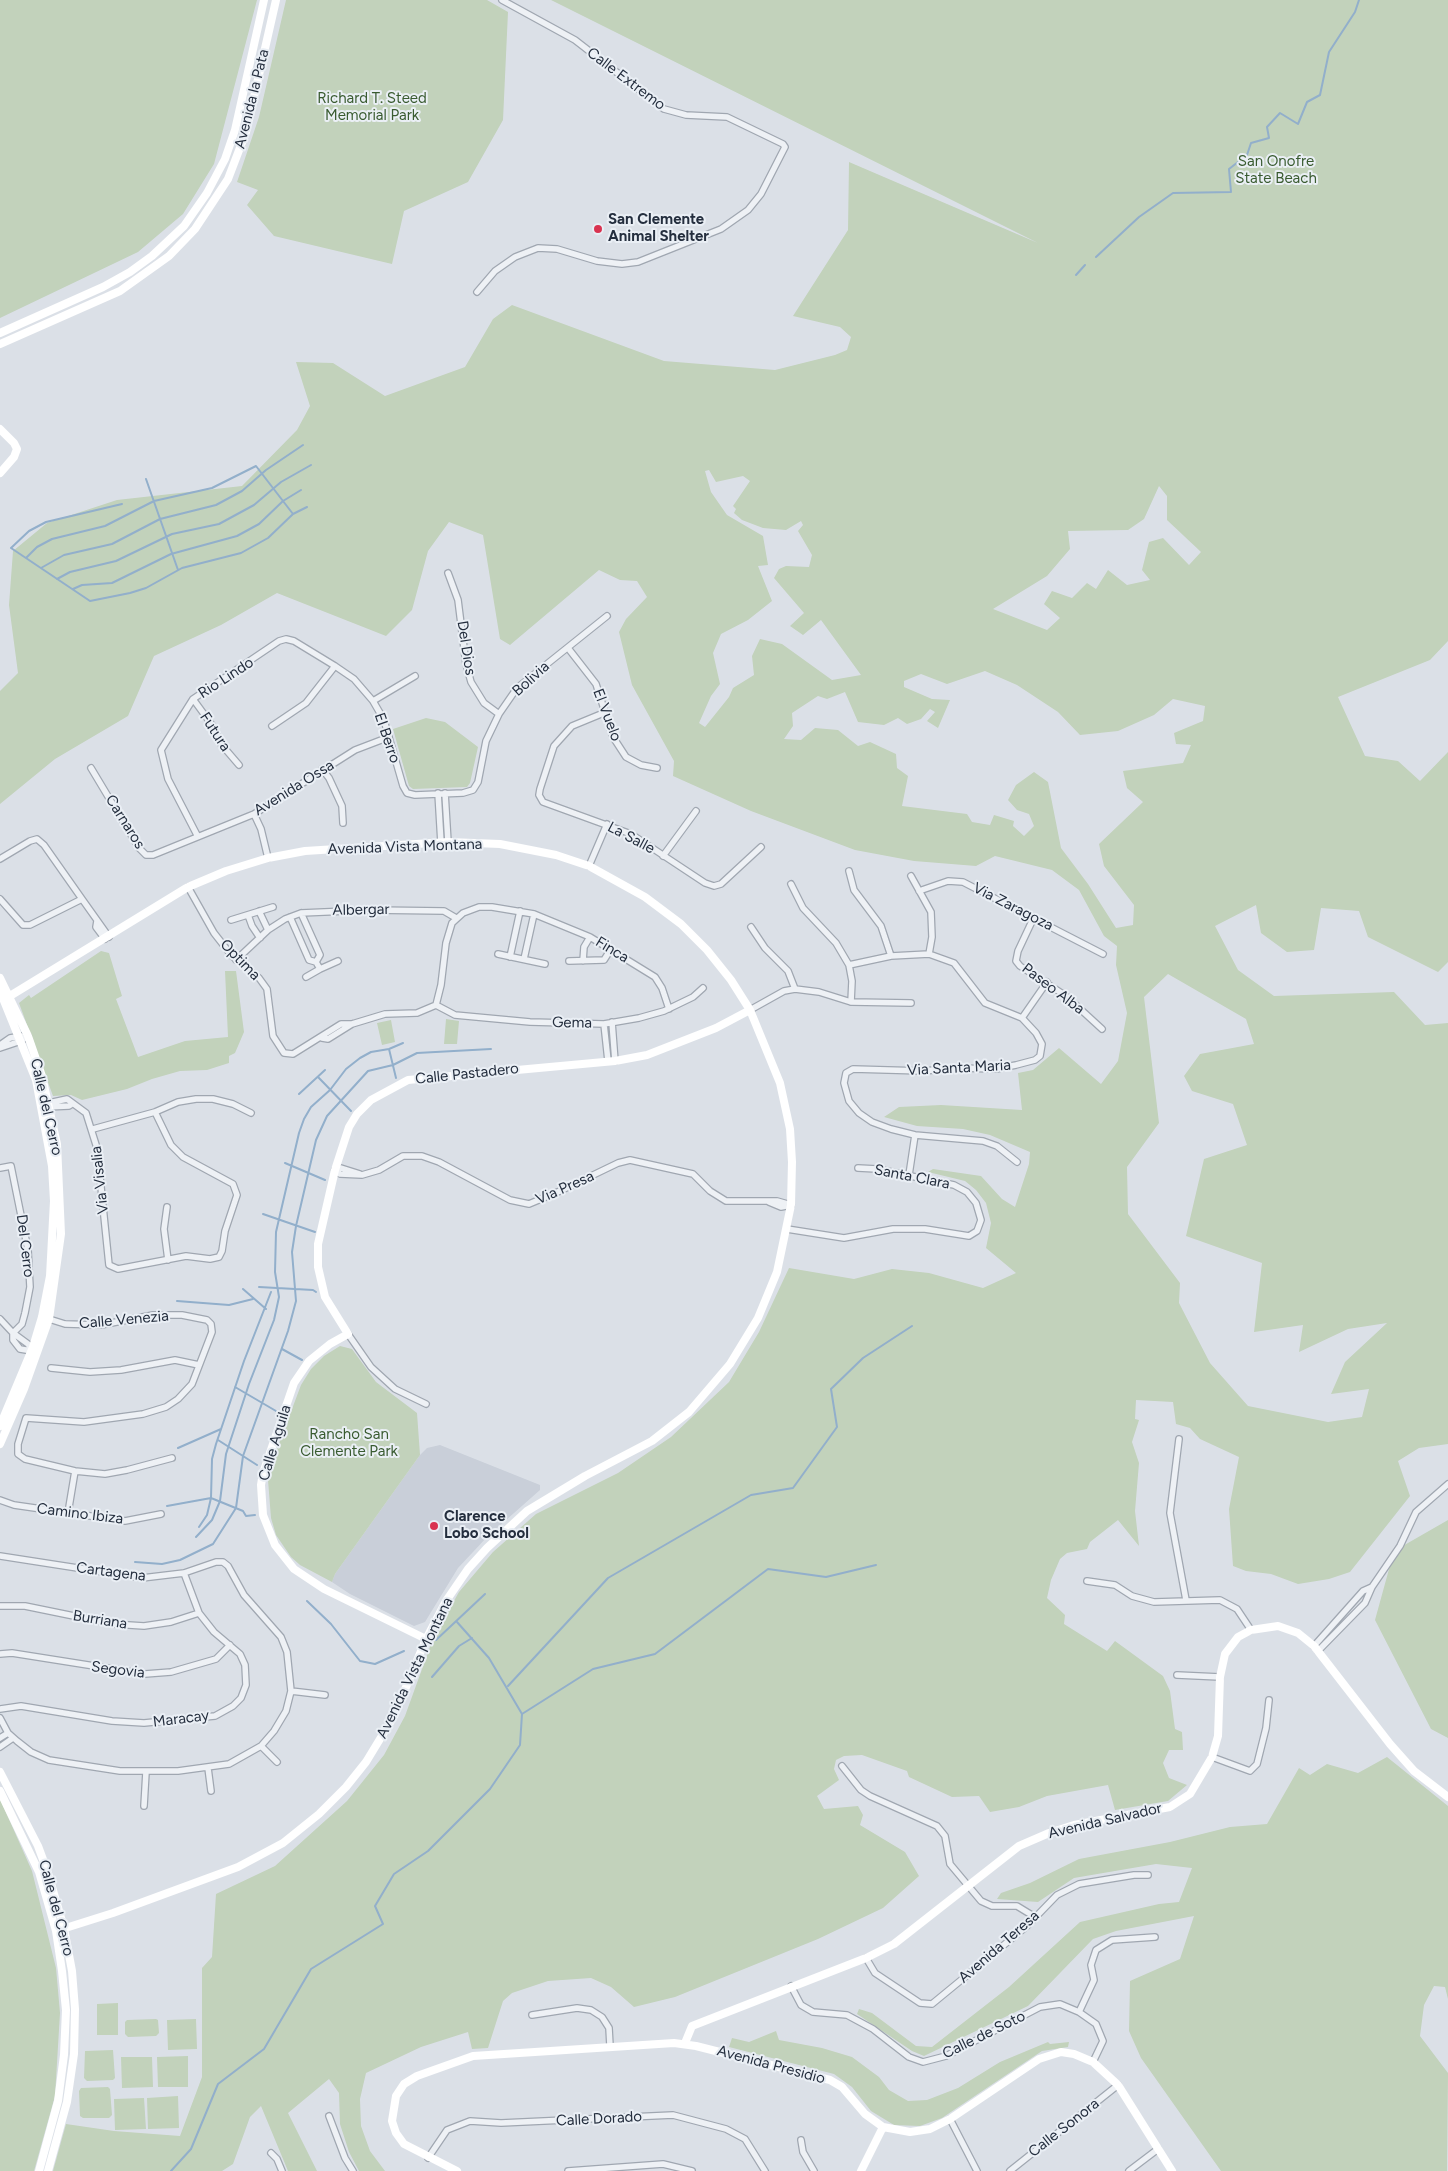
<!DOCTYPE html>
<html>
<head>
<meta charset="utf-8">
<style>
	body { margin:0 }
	canvas { display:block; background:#dbe0e7 }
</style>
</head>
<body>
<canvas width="1448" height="2171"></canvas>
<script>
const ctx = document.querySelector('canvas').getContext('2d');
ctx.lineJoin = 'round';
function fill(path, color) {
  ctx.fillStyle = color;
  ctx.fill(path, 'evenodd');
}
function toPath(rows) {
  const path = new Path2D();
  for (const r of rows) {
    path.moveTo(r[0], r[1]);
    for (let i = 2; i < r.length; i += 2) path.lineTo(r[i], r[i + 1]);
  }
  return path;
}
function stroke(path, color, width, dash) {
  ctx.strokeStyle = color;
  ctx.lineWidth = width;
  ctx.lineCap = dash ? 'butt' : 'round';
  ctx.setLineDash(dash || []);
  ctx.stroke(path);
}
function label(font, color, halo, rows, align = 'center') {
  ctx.font = font + ' Figtree,sans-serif';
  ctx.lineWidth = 4;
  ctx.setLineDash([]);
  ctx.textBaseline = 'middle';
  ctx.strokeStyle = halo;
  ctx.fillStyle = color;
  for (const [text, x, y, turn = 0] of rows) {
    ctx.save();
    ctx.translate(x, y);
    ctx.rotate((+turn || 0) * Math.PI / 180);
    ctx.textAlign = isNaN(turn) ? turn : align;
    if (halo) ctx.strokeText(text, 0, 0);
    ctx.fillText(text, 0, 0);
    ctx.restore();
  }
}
fill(toPath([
	[440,1445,540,1485,540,1490,488,1536,458,1568,425,1622,414,1626,350,1594,332,1582,335,1574,420,1455,427,1448]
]), '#c9cfd9');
fill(toPath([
	[0,0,257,0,214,164,183,214,138,252,0,318],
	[286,0,487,0,508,12,503,120,468,182,404,211,392,264,274,236,247,205,258,190,237,182,259,117],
	[551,0,1448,0,1448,641,1430,660,1338,697,1365,756,1398,761,1420,781,1448,752,1448,962,1438,972,1368,937,1359,911,1321,908,1314,950,1287,952,1261,933,1256,905,1215,926,1238,970,1274,996,1394,992,1425,1025,1448,1023,1448,1444,1419,1448,1398,1461,1410,1496,1350,1572,1329,1579,1298,1584,1271,1574,1246,1571,1233,1566,1229,1509,1239,1457,1200,1439,1190,1428,1176,1424,1173,1402,1136,1400,1135,1419,1139,1420,1132,1442,1139,1463,1135,1511,1139,1546,1118,1520,1090,1542,1087,1549,1067,1553,1060,1559,1051,1580,1047,1598,1065,1615,1064,1624,1107,1651,1115,1641,1163,1676,1170,1691,1175,1729,1182,1732,1183,1750,1169,1750,1163,1763,1169,1778,1187,1785,1168,1801,1115,1810,1108,1785,1047,1796,1019,1807,990,1812,979,1796,952,1797,909,1777,907,1771,862,1755,844,1756,836,1760,834,1769,839,1780,817,1796,824,1809,858,1806,863,1815,860,1825,905,1852,919,1876,883,1908,818,1939,675,1997,634,2007,611,1987,591,1978,548,1981,512,1993,503,2001,488,2048,472,2049,468,2032,421,2047,366,2073,360,2099,361,2126,370,2151,385,2171,359,2171,349,2152,340,2124,339,2093,329,2079,288,2113,317,2171,288,2171,261,2106,250,2117,233,2164,222,2171,53,2171,66,2124,114,2131,180,2136,202,2077,202,1968,212,1957,216,1894,275,1866,347,1801,384,1755,405,1716,434,1636,459,1592,493,1552,536,1514,618,1473,671,1437,729,1382,759,1332,789,1268,854,1279,892,1269,929,1273,983,1288,1016,1273,986,1248,991,1223,986,1203,976,1190,965,1181,928,1172,933,1169,981,1176,1002,1199,1015,1207,1029,1164,1030,1152,990,1135,963,1129,917,1126,884,1117,899,1107,941,1105,1022,1110,1018,1073,1033,1070,1059,1048,1101,1084,1118,1061,1127,1013,1116,965,1117,946,1104,936,1079,890,1052,870,995,856,976,866,914,861,855,850,751,811,673,776,674,761,632,685,619,632,626,619,647,597,637,581,620,580,599,570,510,645,500,639,483,535,449,522,428,551,412,610,386,636,277,593,221,625,154,656,128,716,55,759,0,804,0,691,18,673,9,605,13,551,47,523,117,500,242,486,297,430,310,406,296,362,333,363,385,396,465,367,493,319,512,305,664,361,775,370,835,355,847,350,851,337,840,327,793,316,848,230,849,162,1038,243],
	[709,470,716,482,743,476,750,481,733,506,736,509,734,513,742,520,763,528,786,530,801,521,803,525,798,531,812,555,809,567,786,566,779,569,774,578,804,613,790,626,803,635,821,620,861,675,832,680,782,644,760,639,752,656,754,675,733,688,729,697,705,727,699,723,711,696,720,684,713,653,721,634,748,620,772,601,758,566,768,565,763,536,727,515,711,492,705,471],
	[1159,486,1167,496,1167,520,1201,552,1189,565,1163,538,1149,542,1142,570,1150,580,1127,585,1108,570,1096,589,1087,583,1072,598,1052,591,1044,604,1060,618,1047,630,993,609,1047,576,1070,549,1068,531,1128,530,1144,519],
	[985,671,1017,685,1058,712,1080,735,1118,731,1154,715,1173,699,1205,706,1203,721,1174,733,1176,744,1191,745,1183,763,1123,771,1127,788,1143,802,1099,844,1104,866,1134,905,1133,925,1116,928,1088,884,1061,848,1048,782,1034,772,1016,785,1008,800,1017,810,1029,814,1034,826,1024,836,1013,826,1014,821,994,815,990,825,972,822,967,814,902,806,908,776,897,768,896,754,870,742,858,746,838,730,815,728,801,740,784,739,793,726,792,713,818,696,827,699,845,692,858,722,884,725,898,718,907,724,921,719,930,709,935,712,927,721,938,728,950,700,932,699,904,687,904,681,921,674,947,684],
	[1168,974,1246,1019,1254,1044,1200,1054,1184,1076,1192,1091,1233,1104,1247,1145,1204,1159,1186,1236,1262,1263,1254,1332,1303,1325,1299,1352,1348,1329,1387,1323,1345,1362,1331,1394,1369,1389,1362,1417,1328,1422,1248,1406,1210,1363,1179,1303,1180,1283,1128,1214,1127,1167,1159,1123,1144,997],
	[426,718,445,722,478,747,470,783,467,787,413,789,409,786,393,729],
	[101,951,109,953,122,996,116,999,138,1057,185,1041,228,1037,225,971,236,971,244,1032,235,1053,229,1056,229,1063,207,1070,180,1071,152,1079,127,1089,82,1100,71,1095,53,1096,19,1003,29,995,31,998],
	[446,1019,459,1021,457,1044,444,1044],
	[391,1020,395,1042,382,1045,377,1023],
	[340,1346,352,1349,376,1382,417,1413,420,1455,335,1574,332,1582,300,1565,291,1557,276,1535,271,1518,268,1480,271,1465,301,1385,311,1369,324,1356],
	[1448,1520,1448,1738,1431,1729,1375,1620,1394,1551],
	[1387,1757,1448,1806,1448,1999,1445,1987,1434,1986,1424,2005,1420,2036,1448,2073,1447,2171,1221,2171,1141,2058,1129,2031,1130,1981,1180,1959,1194,1916,1116,1931,1093,1939,1028,2006,924,2056,912,2051,857,2014,859,2009,872,2013,916,2046,932,2047,1009,1987,1080,1922,1159,1904,1179,1902,1192,1868,1156,1864,1074,1878,1038,1902,997,1899,1001,1893,1030,1883,1079,1859,1170,1842,1230,1827,1267,1824,1299,1768,1310,1775,1327,1764,1358,1773],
	[0,1799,32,1871,56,1968,60,2013,55,2096,34,2171,0,2171],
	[118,2003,118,2035,97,2035,97,2004],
	[156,2019,158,2020,159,2033,156,2036,128,2037,125,2034,125,2022,127,2020],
	[196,2019,197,2049,168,2050,167,2020],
	[776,2031,779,2040,822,2048,852,2057,879,2077,889,2090,908,2101,927,2100,958,2088,1000,2062,1048,2042,1050,2044,1069,2042,1068,2047,1042,2051,942,2118,920,2126,894,2125,871,2111,852,2087,834,2074,729,2047,732,2038,749,2042],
	[113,2050,115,2078,113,2080,87,2081,84,2078,85,2051],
	[188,2056,188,2087,158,2087,157,2057],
	[121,2057,152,2057,153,2087,122,2088],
	[108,2087,110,2089,112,2115,109,2118,83,2118,80,2116,79,2091,81,2088],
	[178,2096,179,2128,148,2129,147,2098],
	[144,2098,146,2129,115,2130,114,2099]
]), '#c2d2bb');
stroke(toPath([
	[1096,257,1139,217,1173,193,1231,192,1229,169,1247,155,1251,143,1269,138,1267,127,1280,113,1298,124,1307,102,1320,95,1329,52,1355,12,1359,0],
	[1076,275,1085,265],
	[146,479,178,570],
	[122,504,46,522,29,531,11,548,90,601,130,593,146,588,182,568,241,553,268,538,293,514],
	[26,558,37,547,52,539,105,526,154,501,212,488,256,466,293,514,307,507],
	[41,568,64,555,112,544,160,519,216,505,242,491,266,470,303,445],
	[57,579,70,572,116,561,172,534,219,524,254,505,281,482,311,465],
	[73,589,82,585,112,583,171,554,237,536,259,524,283,501,301,490],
	[389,1049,396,1078],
	[318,1077,351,1111],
	[299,1094,325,1070],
	[285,1163,325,1180],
	[263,1214,315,1232],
	[259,1287,313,1290,316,1292],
	[243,1289,266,1309],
	[177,1301,229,1305,253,1299],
	[282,1349,302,1360],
	[235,1387,276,1411],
	[218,1440,257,1465],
	[178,1448,221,1429],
	[167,1506,211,1498,243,1511,246,1516,255,1515],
	[199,1527,207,1515,211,1498,212,1459,216,1444,244,1361,271,1292],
	[196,1537,212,1520,220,1501,226,1454,249,1384,274,1320,279,1297,275,1272,276,1232,299,1133,304,1119,311,1107,330,1090,346,1069,360,1058,371,1052,389,1049,403,1043],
	[135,1562,162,1564,180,1560,213,1544,236,1508,243,1456,288,1331,296,1301,292,1252,296,1226,316,1140,327,1116,368,1071,393,1065,417,1053,491,1049],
	[307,1601,331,1624,360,1661,375,1664,404,1651],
	[436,1640,485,1594],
	[432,1677,459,1646,472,1638],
	[508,1686,608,1578,751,1495,793,1488,837,1427,831,1389,863,1358,912,1326],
	[522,1714,593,1669,655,1654,768,1569,826,1577,876,1565],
	[171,2171,191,2149,218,2084,264,2049,311,1969,383,1924,375,1906,394,1874,428,1851,490,1789,520,1745,522,1714,489,1658,457,1622]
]), '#92afcb', 2);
const street = toPath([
	[477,292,495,271,515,257,538,248,557,249,597,261,622,264,638,262,721,229,748,210,761,194,785,147,783,144,727,117,686,115,664,109,575,40,502,0],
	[448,573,458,600,466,664,471,682,484,703,499,714],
	[568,648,596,684,613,737,626,757,641,765,657,768],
	[193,699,212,725,221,744,239,765],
	[373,701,415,676],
	[606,712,572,726,554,746,540,789,539,795,543,802,631,834,705,883,714,886,721,884,761,847],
	[272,726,306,703,335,666],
	[91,768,139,848,146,855,153,855,254,814,355,750,389,737],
	[322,769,329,778,342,806,343,823],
	[438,793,441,843],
	[445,793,448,842],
	[254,814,261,829,268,858],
	[197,835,168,779,161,750,193,699,279,641,286,639,294,641,335,666,354,679,373,701,384,720,403,786,407,793,415,795,463,793,473,790,478,782,486,741,499,714,517,688,607,616],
	[663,856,696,811],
	[0,859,30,841,37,839,44,845,82,899,30,925,23,925,0,899],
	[589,866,607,824],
	[849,871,854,890,881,926,891,956],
	[911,876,931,912,932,937,929,954],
	[791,884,803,908,836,943,849,965,852,981,851,1002],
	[188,887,214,933,232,956,259,978,267,989,273,1036,284,1053,293,1054,341,1024,352,1024,385,1014,417,1013,436,1005],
	[919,891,948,881,963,882,1103,954],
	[82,899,109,937],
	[259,911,268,930],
	[301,913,320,955,316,962],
	[248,915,252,926,260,938],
	[290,917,309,960,316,962],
	[1034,917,1018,951,1016,961,1020,966,1066,996,1102,1029],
	[231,920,273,907],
	[97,921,96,927,105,939],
	[751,927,765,948,788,971,795,989],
	[498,954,545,964],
	[510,957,520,911],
	[524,959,534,914],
	[236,960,268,930,285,919,301,913,371,910,444,911,456,918],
	[569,961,604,960,611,949],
	[583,961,584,947,590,937],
	[849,965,891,956,929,954,954,963,985,1003,1022,1018,1036,1033,1042,1044,1040,1056,1035,1060,1016,1065,996,1069,958,1068,923,1071,853,1069,846,1073,844,1083,849,1101,859,1113,872,1122,891,1129,915,1135,983,1141,997,1146,1017,1162],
	[320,969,338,961],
	[306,977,320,969,316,962],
	[436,1005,441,985,446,943,452,923,463,913,479,907,492,907,534,914,590,937,655,977,662,988,669,1009],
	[436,1005,455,1015,530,1022,604,1024,639,1018,664,1011,693,997,703,988],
	[750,1010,784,991,795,989,819,992,851,1002,911,1003],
	[1022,1018,1047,982],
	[612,1022,615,1061],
	[604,1024,608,1061],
	[322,1038,328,1039,352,1024],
	[0,1045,10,1038,21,1036],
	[0,1048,21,1041,28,1036],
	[44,1104,67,1099,86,1113,97,1148,109,1265,118,1269,186,1256,210,1259,219,1257,222,1251,225,1231,237,1195,233,1184,183,1157,171,1145,155,1112],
	[47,1107,69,1106,72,1104],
	[93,1129,155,1112,178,1102,196,1099,213,1099,233,1104,251,1113],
	[0,1168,11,1166,28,1250,30,1287,25,1313,22,1324,13,1333,13,1340,20,1349,32,1351,28,1344,13,1333,0,1319],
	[335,1170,340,1174,362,1175,379,1170,403,1156,422,1156,439,1162,510,1200,529,1204,560,1191,618,1163,630,1160,693,1174,710,1191,726,1201,777,1201,791,1205],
	[335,1170,341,1168,360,1174],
	[909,1175,915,1135],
	[769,1202,781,1207,791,1205],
	[167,1207,164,1229,168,1260],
	[787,1229,844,1238,893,1229,925,1229,969,1236,977,1231,981,1220,976,1203,967,1192,954,1185,877,1169,858,1168],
	[49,1319,65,1324,101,1325,153,1315,182,1315,207,1320,211,1324,212,1332,192,1384,178,1399,166,1407,143,1414,84,1422,26,1418,18,1444,18,1454,25,1459,75,1471,105,1474,127,1470,172,1458],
	[348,1334,371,1367,395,1389,426,1404],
	[51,1368,90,1372,121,1370,175,1360,199,1365],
	[1179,1439,1170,1513,1186,1600],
	[0,1500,14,1505,125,1521,161,1514],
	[68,1513,75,1471],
	[0,1556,142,1578,184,1573,216,1562,223,1562,228,1566,244,1595,281,1637,287,1652,291,1691,286,1711,274,1731,261,1746,229,1764,178,1771,120,1771,49,1760,31,1752,17,1741,8,1733,0,1718],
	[1087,1581,1115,1585,1132,1596,1154,1602,1220,1600,1237,1609,1251,1630],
	[0,1606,25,1606,113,1624,144,1626,171,1622,199,1613],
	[1314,1646,1363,1591,1372,1587],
	[1318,1651,1365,1603,1372,1587,1400,1546,1416,1512,1448,1484],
	[0,1654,12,1653,145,1674,171,1672,216,1659,230,1645],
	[1177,1675,1220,1677],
	[291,1691,325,1695],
	[0,1709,21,1706,112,1721,144,1723,215,1716,233,1706,241,1698,246,1685,245,1665,240,1654,214,1632,199,1613,184,1573],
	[0,1738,8,1733],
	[261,1746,277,1762],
	[0,1747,13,1738],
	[1212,1757,1250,1771,1257,1764,1266,1728,1269,1700],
	[842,1766,861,1790,870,1796,937,1826,945,1836,950,1864,981,1901,992,1906,1017,1906,1035,1917],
	[208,1768,211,1791],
	[144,1806,146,1772],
	[866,1958,875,1973,920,2003,932,2004,1027,1926,1057,1895,1079,1884,1134,1875,1148,1875],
	[791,1986,801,2005,813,2012,847,2015,873,2029,909,2057,923,2062,946,2056,1040,2007,1060,2004,1079,2012,1096,2024,1103,2041,1093,2062],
	[1079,2012,1094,1980,1091,1965,1096,1950,1112,1940,1155,1937],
	[532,2015,577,2008,591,2010,602,2017,609,2028,610,2046],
	[329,2116,345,2158,353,2171],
	[950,2119,977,2171],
	[801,2140,803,2152,814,2171],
	[271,2153,277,2159,282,2171],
	[428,2158,447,2130,470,2121,501,2123,673,2115,726,2129,745,2139,765,2171],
	[568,2171,663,2164,692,2171],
	[1010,2171,1118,2085],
	[1129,2171,1158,2149]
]);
stroke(street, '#a0a7b1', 8);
stroke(street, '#eef1f5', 5.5);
stroke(toPath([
	[0,333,103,287,130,272,152,256,184,226,207,193,225,159,235,130,264,0],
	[0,344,120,291,169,256,195,229,228,179,246,132,276,0],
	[0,429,14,443,17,449,14,457,0,473],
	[0,978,28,1036,42,1076,57,1144,61,1234,49,1319,24,1389,0,1444],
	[0,991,36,1080,52,1166,54,1201,50,1276,42,1317,33,1347,0,1426],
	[5,999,188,887,226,871,268,858,305,851,448,842,500,844,556,855,589,866,645,897,681,924,707,950,731,980,750,1010,780,1083,790,1129,792,1162,791,1205,777,1272,758,1318,730,1364,689,1412,652,1441,585,1476,527,1511,487,1548,468,1569,446,1601,426,1639,394,1716,366,1762,346,1787,319,1814,283,1843,238,1867,113,1913,56,1931],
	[426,1639,324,1589,294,1569,275,1545,263,1515,261,1485,263,1473,294,1383,309,1361,330,1344,348,1334,325,1297,318,1267,318,1244,335,1170,349,1127,357,1114,371,1100,408,1080,615,1061,647,1055,716,1028,750,1010],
	[0,1772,38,1846,48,1873,64,1928,72,1971,75,2009,74,2054,67,2102,48,2171],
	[0,1791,39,1872,56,1931,62,1971,66,2010,64,2055,58,2101,39,2171],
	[685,2043,692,2026,866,1958,894,1944,1019,1846,1049,1833,1074,1825,1170,1807,1190,1794,1212,1757,1218,1736,1220,1677,1225,1654,1238,1637,1251,1630,1278,1626,1298,1633,1314,1646,1390,1744,1414,1771,1448,1797],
	[457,2171,404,2144,396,2133,392,2121,396,2096,404,2084,417,2076,473,2056,674,2043,696,2046,830,2080,842,2087,865,2114,883,2127,910,2132,930,2129,950,2119,1039,2059,1061,2052,1074,2054,1093,2062,1118,2085,1172,2171],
	[861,2171,883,2127]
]), '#fff', 8);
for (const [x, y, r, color] of [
	[598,229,5,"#d93350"],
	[434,1526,5,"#d93350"]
]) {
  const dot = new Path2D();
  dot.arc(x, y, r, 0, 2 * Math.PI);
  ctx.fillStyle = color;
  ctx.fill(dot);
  stroke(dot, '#eaeff5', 2);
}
label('15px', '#242e3e', '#eaeff5', [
	["Calle Extremo",626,79,37],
	["Avenida la Pata",252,99,-76],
	["Del Dios",466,648,81],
	["Rio Lindo",226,678,-33],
	["Bolivia",531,679,-42],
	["El Vuelo",607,715,69],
	["Futura",215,732,57],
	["El Berro",387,738,71],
	["Avenida Ossa",294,788,-32],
	["Carnaros",125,822,58],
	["La Salle",631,838,28],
	["Avenida Vista Montana",405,847,-2],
	["Via Zaragoza",1013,907,27],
	["Albergar",361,910,-1],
	["Finca",612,950,31],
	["Optima",240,960,46],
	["Paseo Alba",1053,989,37],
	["Gema",572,1023,1],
	["Via Santa Maria",959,1068,-3],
	["Calle Pastadero",467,1074,-6],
	["Calle del Cerro",46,1107,77],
	["Santa Clara",912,1177,11],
	["Via Visalia",100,1180,-96],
	["Via Presa",565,1188,-24],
	["Del Cerro",25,1246,83],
	["Calle Venezia",124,1320,-5],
	["Calle Aguila",275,1443,-73],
	["Camino Ibiza",80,1514,7],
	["Cartagena",111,1572,7],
	["Burriana",100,1620,9],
	["Avenida Vista Montana",415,1668,-64],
	["Segovia",118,1670,7],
	["Maracay",181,1719,-7],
	["Avenida Salvador",1105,1821,-13],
	["Calle del Cerro",56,1908,75],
	["Avenida Teresa",999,1947,-41],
	["Calle de Soto",984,2035,-26],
	["Avenida Presidio",771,2065,15],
	["Calle Dorado",599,2119,-3],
	["Calle Sonora",1064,2128,-38]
]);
label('15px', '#395b30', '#eaeff5', [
	["Richard T. Steed",372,99],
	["Memorial Park",372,116],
	["San Onofre",1276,162],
	["State Beach",1276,179],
	["Rancho San",349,1435],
	["Clemente Park",349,1452]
]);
label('bold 15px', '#242e3e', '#eaeff5', [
	["San Clemente",608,220],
	["Animal Shelter",608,237],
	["Clarence",444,1517],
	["Lobo School",444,1534]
], 'left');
</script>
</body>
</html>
